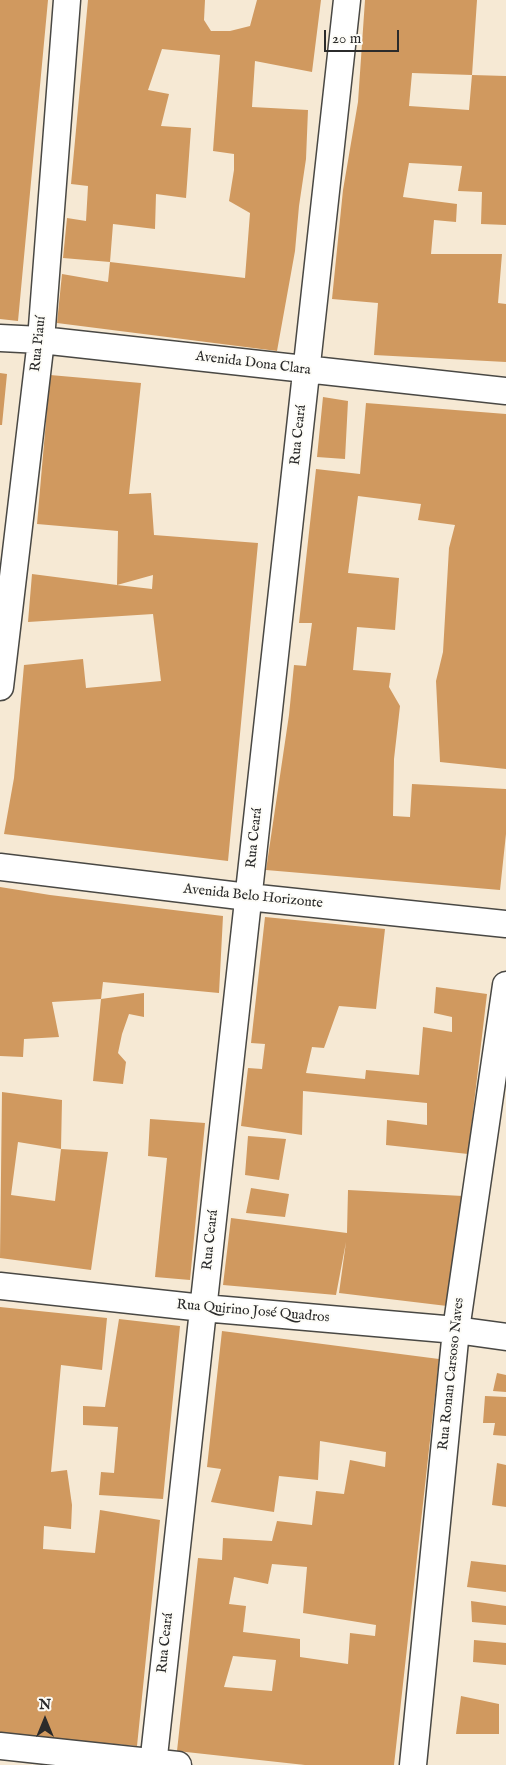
<!DOCTYPE html>
<html>
<head>
<meta charset="utf-8">
<style>
	body { margin:0 }
	#map { position:relative; width:506px; height:1765px; overflow:hidden; background:#f6e9d4; font-family:"IM FELL English",serif }
	canvas { display:block }
	.north { position:absolute; left:20px; top:1695px; width:50px; height:50px; -webkit-text-stroke:4px #fdfcf7; paint-order:stroke; rotate:0deg; font-size:14px; font-weight:700; line-height:20px; text-align:center; color:#2b2b2b }
	.north::after { content:''; display:block; margin:auto; width:18px; height:22px; background:#2b2b2b; clip-path:polygon(50% 0,100% 100%,50% 72%,0 100%) }
	.scale { position:absolute; left:324px; top:30px; width:75px; height:22px; box-sizing:border-box; border:2px solid #2b2b2b; border-top:0; padding-left:6px; font-size:15px; line-height:18px; white-space:nowrap; color:#2b2b2b; -webkit-text-stroke:4px #fdfcf7; paint-order:stroke }
</style>
</head>
<body>
<div id="map">
<canvas width="506" height="1765"></canvas>
<div class="north">N</div>
<div class="scale">20 m</div>
</div>
<script>
const ctx = document.querySelector('canvas').getContext('2d');
ctx.lineJoin = 'round';
function fill(path, color) {
  ctx.fillStyle = color;
  ctx.fill(path, 'evenodd');
}
function toPath(rows) {
  const path = new Path2D();
  for (const r of rows) {
    path.moveTo(r[0], r[1]);
    for (let i = 2; i < r.length; i += 2) path.lineTo(r[i], r[i + 1]);
  }
  return path;
}
function stroke(path, color, width, dash) {
  ctx.strokeStyle = color;
  ctx.lineWidth = width;
  ctx.lineCap = dash ? 'butt' : 'round';
  ctx.setLineDash(dash || []);
  ctx.stroke(path);
}
function label(font, color, halo, rows, align = 'center') {
  ctx.font = font + ' "IM FELL English",serif';
  ctx.lineWidth = 4;
  ctx.setLineDash([]);
  ctx.textBaseline = 'middle';
  ctx.strokeStyle = halo;
  ctx.fillStyle = color;
  for (const [text, x, y, turn = 0] of rows) {
    ctx.save();
    ctx.translate(x, y);
    ctx.rotate((+turn || 0) * Math.PI / 180);
    ctx.textAlign = isNaN(turn) ? turn : align;
    if (halo) ctx.strokeText(text, 0, 0);
    ctx.fillText(text, 0, 0);
    ctx.restore();
  }
}
fill(toPath([
	[0,0,48,0,18,321,0,319],
	[88,0,205,0,204,20,211,31,230,31,250,26,257,0,321,0,312,72,255,61,252,107,308,110,306,159,299,206,295,251,277,351,57,323,62,274,108,282,110,262,63,258,67,218,86,221,88,186,71,184],
	[162,49,220,55,213,151,234,154,234,170,229,201,250,213,245,278,110,262,113,224,155,229,156,194,186,198,191,128,161,126,169,94,148,90],
	[365,0,477,0,472,75,412,73,409,106,469,110,472,75,506,76,506,225,481,224,482,192,458,191,462,166,409,163,403,197,457,204,456,222,434,220,431,254,502,254,498,303,506,304,506,362,374,355,378,303,332,299,343,190,358,102],
	[0,373,7,374,2,425,0,425],
	[50,375,141,383,129,494,151,493,154,535,258,543,228,861,4,834,14,778,24,665,83,659,86,688,161,681,153,614,28,622,32,574,117,585,118,531,37,524],
	[153,575,152,589,117,585],
	[323,397,348,401,345,459,317,457],
	[366,403,506,414,506,769,440,762,436,681,443,652,449,548,455,525,418,520,421,504,358,496,348,573,399,578,395,630,357,627,353,670,391,673,389,687,400,706,394,759,393,816,410,817,412,784,506,789,506,834,500,890,266,870,289,715,294,665,306,666,312,623,299,623,316,469,360,474],
	[0,887,50,895,223,916,219,993,103,982,101,999,52,1002,59,1037,24,1039,23,1057,0,1056],
	[265,917,385,929,376,1009,339,1006,324,1048,312,1047,306,1073,365,1079,366,1070,419,1075,423,1027,452,1032,452,1017,434,1013,436,987,487,994,468,1154,386,1145,387,1120,427,1125,427,1103,303,1091,302,1135,241,1126,248,1068,262,1069,265,1044,251,1043],
	[144,993,144,1017,129,1014,122,1034,118,1053,126,1062,123,1084,93,1081,101,999],
	[2,1092,62,1100,61,1149,108,1152,91,1270,0,1258],
	[18,1142,61,1149,55,1201,11,1195],
	[150,1119,205,1123,190,1280,155,1277,167,1158,148,1156],
	[248,1136,286,1139,279,1180,245,1175],
	[251,1188,289,1194,285,1217,246,1213],
	[348,1190,463,1196,447,1306,339,1293,346,1242,336,1295,223,1285,231,1218,347,1233],
	[0,1307,107,1318,102,1370,61,1365,51,1472,67,1470,72,1505,71,1529,44,1526,43,1549,95,1553,100,1510,160,1520,137,1746,0,1734],
	[119,1319,180,1326,163,1499,99,1495,101,1472,114,1473,118,1427,83,1425,83,1406,105,1407],
	[222,1331,439,1359,394,1765,305,1765,177,1751,198,1558,222,1560,223,1538,272,1541,277,1521,312,1525,316,1491,344,1494,350,1460,385,1467,386,1452,320,1441,318,1480,279,1476,274,1512,211,1502,221,1469,207,1467],
	[272,1564,307,1567,303,1613,376,1625,375,1636,350,1633,348,1664,300,1657,300,1639,243,1632,246,1606,229,1604,234,1577,268,1584],
	[233,1656,276,1660,272,1691,224,1687],
	[497,1373,506,1375,506,1392,493,1391],
	[485,1396,506,1397,506,1436,493,1435,495,1423,483,1423],
	[497,1463,506,1465,506,1507,492,1505],
	[471,1561,506,1565,506,1592,467,1587],
	[471,1601,506,1606,506,1625,472,1622],
	[474,1640,506,1643,506,1665,473,1662],
	[461,1696,499,1704,499,1734,456,1734]
]), '#d0995f');
const minor = toPath([
	[0,338,41,340,506,391],
	[0,687,41,340,67,0],
	[0,867,248,897,506,924],
	[0,1286,203,1308,456,1330,506,1337],
	[0,1746,178,1765],
	[153,1765,347,0],
	[413,1765,456,1330,506,985]
]);
stroke(minor, '#494844', 29);
stroke(minor, '#fff', 26);
label('14px', '#2b2b2b', '#fdfcf7', [
	["Rua Piauí",39,344,-84],
	["Avenida Dona Clara",253,364,7],
	["Rua Ceará",299,435,-84],
	["Rua Ceará",255,838,-84],
	["Avenida Belo Horizonte",253,897,6],
	["Rua Ceará",211,1240,-84],
	["Rua Quirino José Quadros",253,1312,5],
	["Rua Ronan Carsoso Naves",452,1374,-84],
	["Rua Ceará",166,1643,-84]
]);
</script>
</body>
</html>
